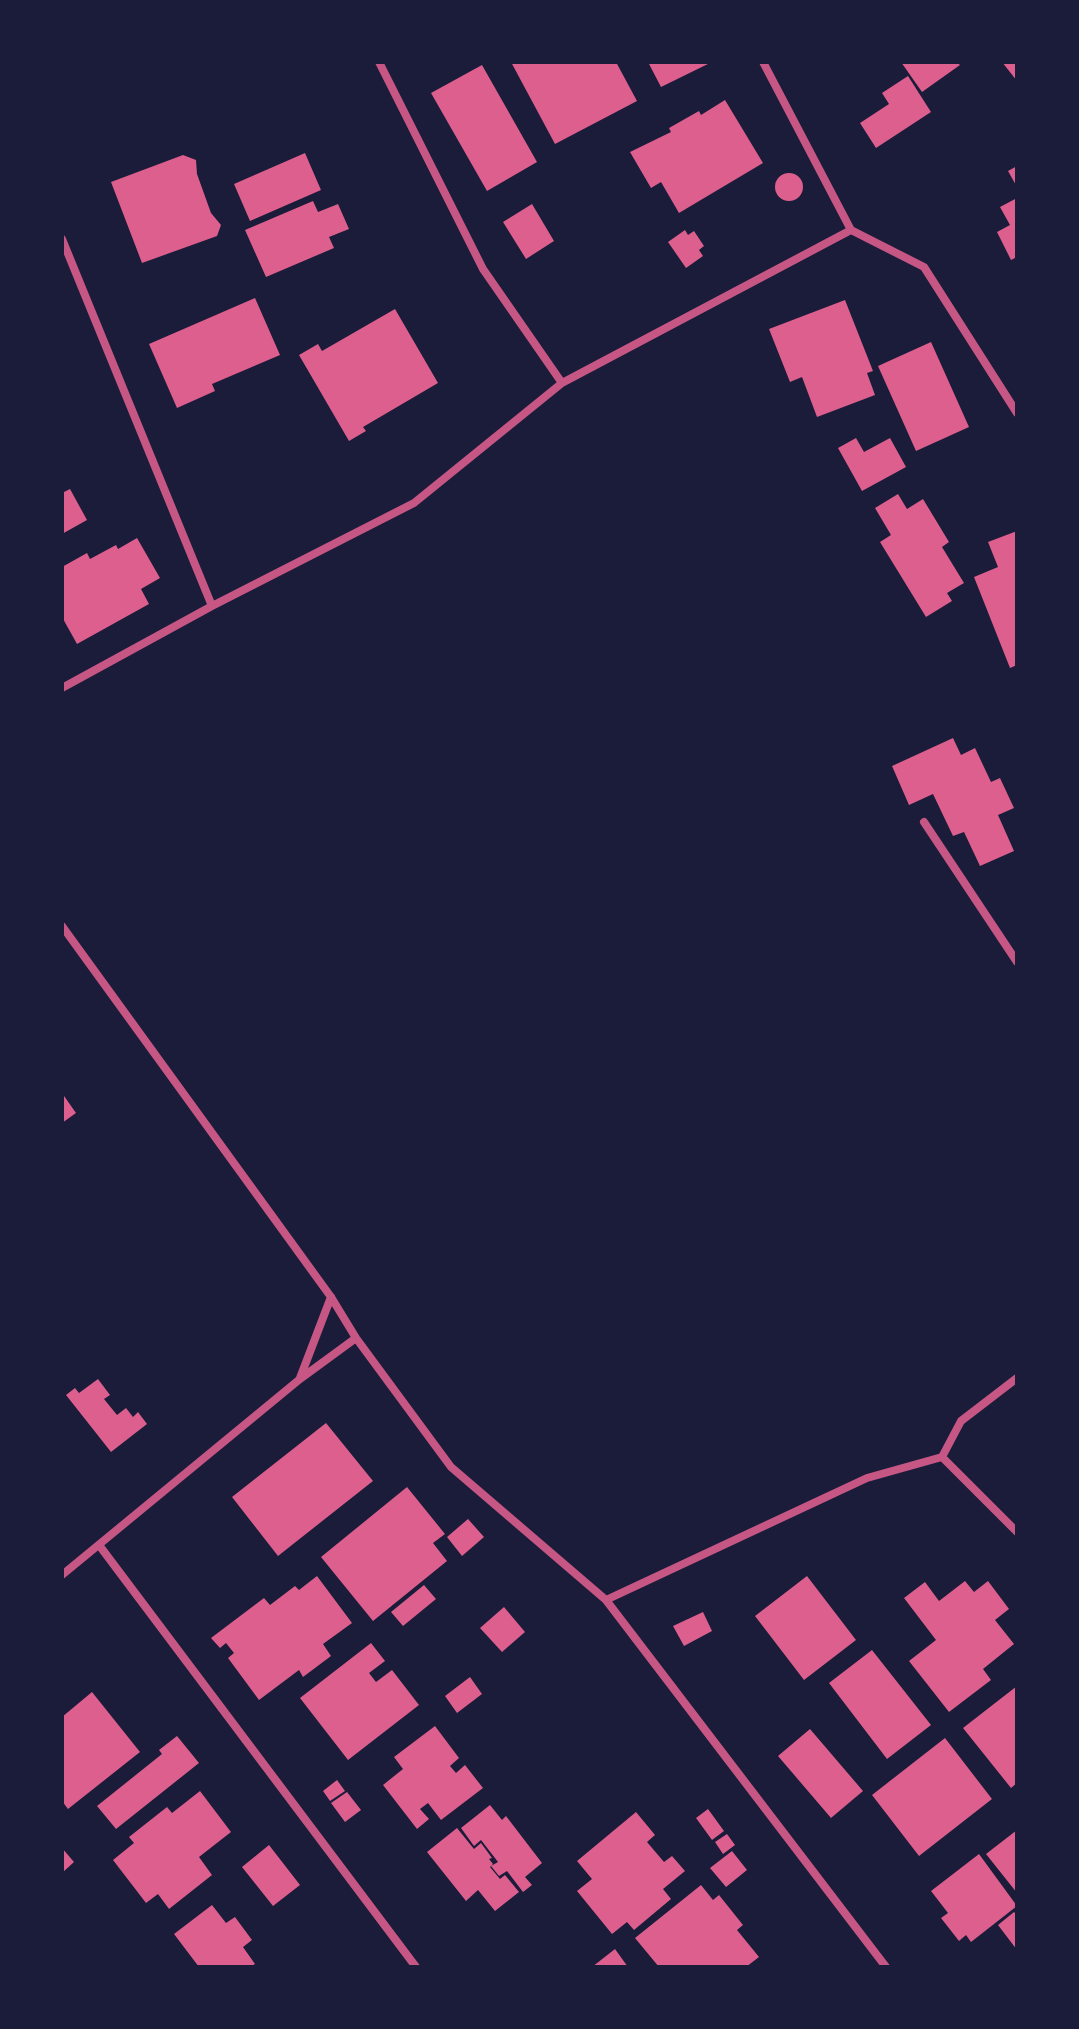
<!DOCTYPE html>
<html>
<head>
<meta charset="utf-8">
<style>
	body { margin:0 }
	#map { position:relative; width:1079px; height:2029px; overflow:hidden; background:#1b1b3a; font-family:"Golos Text",sans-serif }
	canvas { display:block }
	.frame { position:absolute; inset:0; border:64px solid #1b1b3a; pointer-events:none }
</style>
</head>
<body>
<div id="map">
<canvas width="1079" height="2029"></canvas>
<div class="frame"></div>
</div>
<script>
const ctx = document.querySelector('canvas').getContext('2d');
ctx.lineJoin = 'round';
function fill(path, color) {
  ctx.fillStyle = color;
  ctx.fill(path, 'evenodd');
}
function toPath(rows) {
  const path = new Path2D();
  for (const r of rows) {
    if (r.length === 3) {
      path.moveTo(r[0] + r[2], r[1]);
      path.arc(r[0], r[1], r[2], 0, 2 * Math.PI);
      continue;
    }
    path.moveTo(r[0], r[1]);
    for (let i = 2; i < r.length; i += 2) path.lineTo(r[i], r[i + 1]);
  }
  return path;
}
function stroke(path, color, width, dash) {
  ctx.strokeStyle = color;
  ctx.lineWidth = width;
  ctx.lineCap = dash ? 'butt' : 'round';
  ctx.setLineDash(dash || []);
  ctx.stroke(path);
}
fill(toPath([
	[511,62,616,62,637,101,555,144],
	[648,62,712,62,661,87],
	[901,62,957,62,960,65,922,92],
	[1002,62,1017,62,1017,81],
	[482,65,537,162,487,191,431,93],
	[908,76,931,112,876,148,860,123,889,104,882,93],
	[725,100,763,163,679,213,661,182,651,188,630,152,671,132,669,128,699,111,701,115],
	[305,153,321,190,250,221,234,184],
	[183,155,196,160,197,174,211,213,221,225,217,236,142,263,111,182],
	[1017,166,1017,187,1008,171],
	[789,187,14],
	[1017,198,1017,257,1011,260,997,232,1010,225,1000,207],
	[313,201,318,212,338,204,349,229,329,237,334,248,266,277,245,230],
	[532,204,554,241,526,259,503,222],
	[685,230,688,235,694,231,704,246,699,250,703,256,686,268,668,242],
	[255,298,280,355,212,384,215,391,177,408,149,344],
	[845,300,873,371,867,373,875,395,817,417,802,377,790,382,769,329],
	[395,309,438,383,363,427,366,431,349,441,299,355,318,344,322,351],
	[931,342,969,427,916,451,878,366],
	[856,438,864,452,890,438,906,467,862,491,838,448],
	[70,489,87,520,62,534,62,493],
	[898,494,907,509,923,499,949,542,942,547,964,583,947,593,952,601,926,617,880,542,891,535,875,508],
	[1017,531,1017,665,1010,668,974,577,998,567,988,542],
	[137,538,160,578,141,589,149,604,77,644,62,617,62,567,87,553,90,559,116,545,118,549],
	[953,738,961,755,975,748,991,782,1000,778,1014,808,998,815,1014,851,980,866,964,832,953,836,933,794,909,805,892,766],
	[62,1093,76,1113,62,1123],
	[98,1379,110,1395,104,1399,117,1415,126,1408,133,1417,138,1412,147,1424,111,1452,66,1395,75,1388,79,1393],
	[326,1423,373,1481,278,1556,232,1497],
	[407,1487,445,1534,433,1543,447,1561,373,1621,321,1557],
	[468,1519,484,1537,462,1556,447,1537],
	[317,1576,352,1623,323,1644,331,1656,303,1677,299,1670,259,1700,228,1658,234,1653,226,1643,220,1648,211,1638,264,1598,270,1605,295,1586,299,1590],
	[807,1576,856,1640,804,1680,755,1616],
	[965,1581,974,1592,988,1581,1009,1609,995,1620,1014,1644,983,1669,991,1680,949,1712,909,1661,936,1640,904,1598,925,1582,939,1601],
	[424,1585,436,1599,403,1626,391,1612],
	[504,1607,525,1632,502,1652,480,1628],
	[703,1612,712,1631,684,1646,673,1626],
	[371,1643,385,1661,369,1673,376,1682,392,1670,419,1705,348,1760,300,1698],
	[872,1650,931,1725,887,1759,829,1683],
	[470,1677,482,1694,457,1713,445,1696],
	[1017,1686,1017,1783,1011,1788,963,1728],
	[92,1692,140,1752,68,1809,62,1801,62,1717],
	[435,1726,459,1758,450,1766,456,1773,465,1765,483,1788,441,1820,428,1803,420,1809,429,1819,417,1829,383,1785,403,1769,394,1757],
	[810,1729,863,1791,831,1818,778,1756],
	[177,1736,199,1763,116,1829,97,1806,162,1754,159,1750],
	[945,1738,992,1799,919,1856,872,1795],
	[337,1780,345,1791,330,1801,323,1791],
	[200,1791,231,1832,199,1857,212,1875,169,1909,158,1894,146,1903,113,1860,134,1843,129,1837,167,1807,172,1813],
	[347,1792,361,1810,345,1822,331,1803],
	[490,1805,502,1820,506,1816,542,1863,525,1877,532,1885,523,1892,507,1871,499,1876,491,1866,498,1862,481,1840,474,1846,461,1828],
	[708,1809,724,1831,712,1840,696,1818],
	[636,1812,655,1835,647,1842,664,1862,672,1856,685,1871,663,1889,671,1899,634,1930,627,1922,612,1934,577,1891,592,1879,577,1861],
	[457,1828,474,1849,481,1843,492,1858,489,1859,493,1864,490,1867,500,1879,505,1875,519,1892,495,1911,478,1890,466,1901,427,1852],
	[1017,1830,1017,1893,986,1854],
	[727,1834,735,1845,723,1854,715,1842],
	[269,1845,300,1885,273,1906,242,1867],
	[62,1848,74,1862,62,1873],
	[732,1851,747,1870,726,1887,710,1868],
	[979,1854,1017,1906,971,1942,966,1935,959,1941,941,1918,948,1913,931,1891],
	[701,1885,713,1900,719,1895,743,1925,737,1930,759,1957,746,1967,659,1967,635,1938],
	[212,1905,226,1923,235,1917,252,1940,243,1947,255,1964,250,1967,199,1967,174,1934],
	[1014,1912,1017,1915,1017,1950,998,1925],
	[615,1949,628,1967,592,1967]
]), '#dd5f8e');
stroke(toPath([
	[379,62,483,269,562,383],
	[763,62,851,230,924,267,1017,413],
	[62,239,212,606],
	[62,688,212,606,414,503,562,383,851,230],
	[924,822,1017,962],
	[62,926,331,1297,356,1338,451,1467,606,1600,886,1967],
	[300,1378,331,1297],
	[942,1457,1017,1532],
	[99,1545,416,1967],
	[62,1575,300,1379,356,1338],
	[606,1600,867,1478,942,1457,961,1421,1017,1378]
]), '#c65784', 8);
</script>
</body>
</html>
